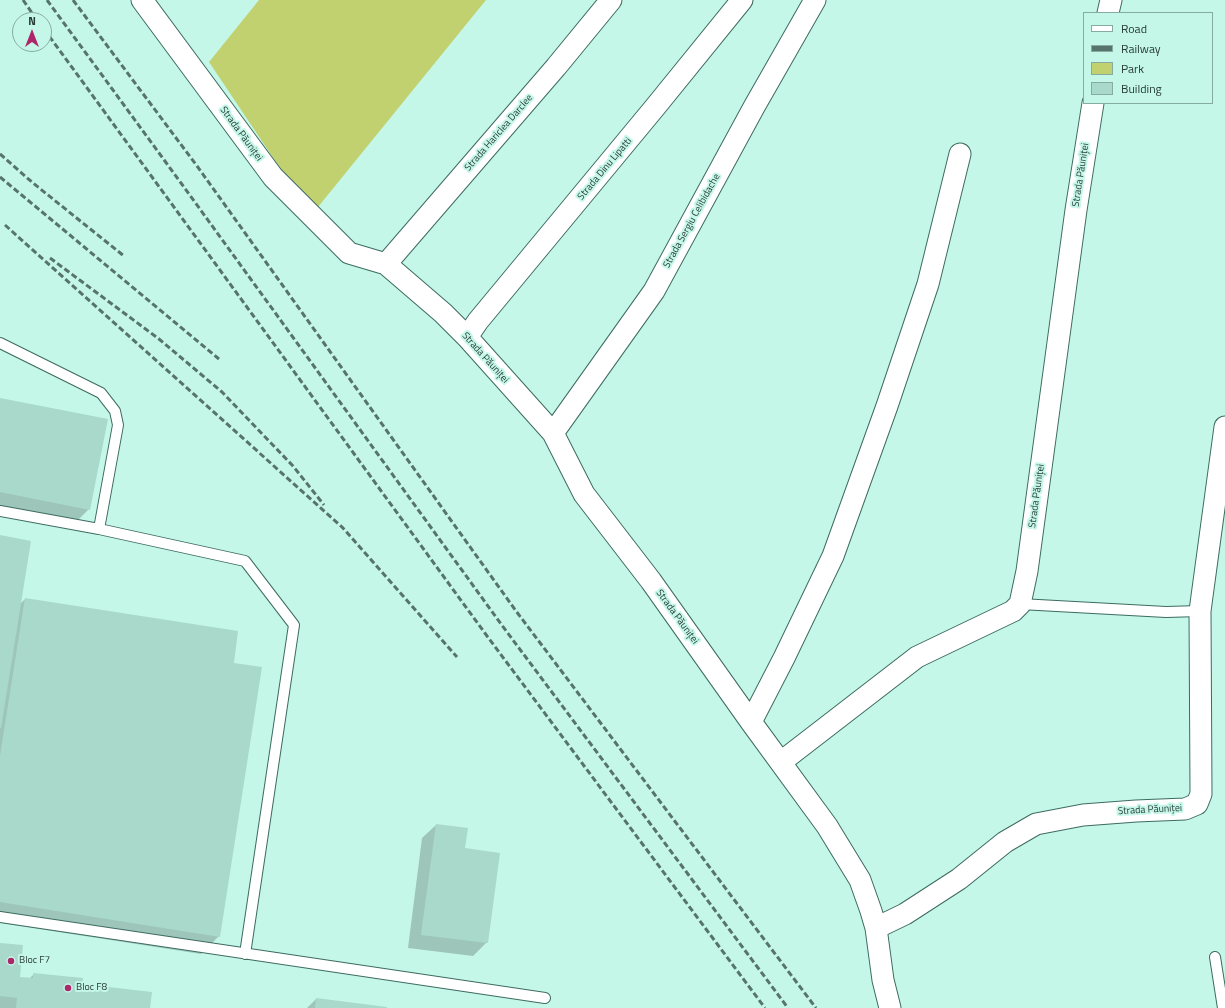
<!DOCTYPE html>
<html>
<head>
<meta charset="utf-8">
<style>
	body { margin:0 }
	#map { position:relative; width:1225px; height:1008px; overflow:hidden; background:#c5f7e9; font-family:"Titillium Web",sans-serif }
	canvas { display:block }
	.legend { position:absolute; left:1083px; top:12px; width:130px; height:92px; box-sizing:border-box; background:#c5f7e9; border:1px solid #86aca1; margin:0; padding:5px 7px; list-style:none; font-size:12px; color:#273b36 }
	.legend li { display:flex; align-items:center; gap:8px; height:20px }
	.legend b { width:20px; border:1px solid #86aca1 }
	.north { position:absolute; left:12px; top:12px; width:40px; height:40px; box-sizing:border-box; background:#c5f7e9; border:1px solid #86aca1; border-radius:50%; rotate:0deg; font-size:11px; font-weight:700; line-height:16px; text-align:center; color:#273b36 }
	.north::after { content:''; display:block; margin:auto; width:14px; height:18px; background:#ae2669; clip-path:polygon(50% 0,100% 100%,50% 72%,0 100%) }
</style>
</head>
<body>
<div id="map">
<canvas width="1225" height="1008"></canvas>
<ul class="legend">
<li><b style="height:5px;background:#fff"></b>Road</li>
<li><b style="height:5px;background:#57746c"></b>Railway</li>
<li><b style="height:11px;background:#c2d170"></b>Park</li>
<li><b style="height:11px;background:#a8d9cb"></b>Building</li>
</ul>
<div class="north">N</div>
</div>
<script>
const ctx = document.querySelector('canvas').getContext('2d');
ctx.lineJoin = 'round';
function fill(path, color) {
  ctx.fillStyle = color;
  ctx.fill(path, 'evenodd');
}
function toPath(rows) {
  const path = new Path2D();
  for (const r of rows) {
    path.moveTo(r[0], r[1]);
    for (let i = 2; i < r.length; i += 2) path.lineTo(r[i], r[i + 1]);
  }
  return path;
}
function stroke(path, color, width, dash) {
  ctx.strokeStyle = color;
  ctx.lineWidth = width;
  ctx.lineCap = dash ? 'butt' : 'round';
  ctx.setLineDash(dash || []);
  ctx.stroke(path);
}
function label(font, color, halo, rows, align = 'center') {
  ctx.font = font + ' "Titillium Web",sans-serif';
  ctx.lineWidth = 4;
  ctx.setLineDash([]);
  ctx.textBaseline = 'middle';
  ctx.strokeStyle = halo;
  ctx.fillStyle = color;
  for (const [text, x, y, turn = 0] of rows) {
    ctx.save();
    ctx.translate(x, y);
    ctx.rotate((+turn || 0) * Math.PI / 180);
    ctx.textAlign = isNaN(turn) ? turn : align;
    if (halo) ctx.strokeText(text, 0, 0);
    ctx.fillText(text, 0, 0);
    ctx.restore();
  }
}
fill(toPath([
	[259,0,486,0,318,207,296,192,209,62]
]), '#c2d170');
fill(toPath([
	[0,400,89,509,71,527,0,514],
	[0,536,20,604,25,599,219,936,201,954,0,923],
	[436,825,487,942,473,956,408,948,422,838],
	[0,944,18,978,29,979,34,974,81,985,149,1008,0,1008],
	[316,999,387,1008,307,1008]
]), '#0003');
fill(toPath([
	[0,398,108,419,90,510,0,492],
	[0,535,31,541,1,728,0,728],
	[25,598,238,631,234,663,262,667,220,937,0,902,0,756],
	[436,824,468,828,465,848,500,853,488,943,421,935],
	[0,943,23,945,20,977,33,978,33,973,83,978,82,984,152,992,150,1008,16,1008,17,998,0,996],
	[316,998,387,1007,387,1008,315,1008]
]), '#a8d9cb');
const service = toPath([
	[0,343,101,393,115,411,118,425,99,529],
	[0,511,99,529,245,561,294,625,245,954],
	[1020,604,1166,612,1200,611],
	[0,917,545,998],
	[1215,957,1223,1008]
]);
const minor = toPath([
	[142,0,273,177,349,253,386,264,443,313,467,337,553,433,584,494,651,581,751,722,827,826,860,880,871,911,876,928,883,980,890,1008],
	[1108,13,1111,0],
	[386,264,556,67,611,0],
	[467,337,478,321,656,106,742,0],
	[553,433,654,291,754,107,815,0],
	[751,722,784,658,833,556,887,406,928,284,960,154],
	[781,762,917,657,1013,611,1020,604,1027,571,1076,210,1093,103],
	[876,928,905,914,959,879,1005,842,1036,824,1083,815,1136,811,1185,809,1197,804,1201,794,1200,611,1225,427]
]);
stroke(service, '#3d6b60', 12);
stroke(minor, '#3d6b60', 23);
stroke(service, '#fff', 10);
stroke(minor, '#fff', 21);
stroke(toPath([
	[23,0,37,20],
	[47,0,181,183,501,624,788,1008],
	[73,0,197,166,516,611,816,1008],
	[44,29,487,636,765,1008],
	[0,154,33,183,124,256],
	[0,177,219,359],
	[5,225,342,527,457,657],
	[50,258,159,339,222,392,293,466,324,505]
]), '#57746c', 3, [6, 3]);
for (const [x, y, r, color] of [
	[11,961,4,"#ae2669"],
	[68,988,4,"#ae2669"]
]) {
  const dot = new Path2D();
  dot.arc(x, y, r, 0, 2 * Math.PI);
  ctx.fillStyle = color;
  ctx.fill(dot);
  stroke(dot, '#c5f7e9', 1.5);
}
label('10px', '#273b36', '#c5f7e9', [
	["Strada Hariclea Darclee",499,133,-49],
	["Strada Păuniței",241,134,54],
	["Strada Dinu Lipatti",605,169,-50],
	["Strada Păuniței",1081,175,-81],
	["Strada Sergiu Celibidache",692,221,-61],
	["Strada Păuniței",485,358,48],
	["Strada Păuniței",1037,496,-82],
	["Strada Păuniței",677,617,54],
	["Strada Păuniței",1150,810,-3]
]);
label('10px', '#273b36', '#c5f7e9', [
	["Bloc F7",19,961],
	["Bloc F8",76,988]
], 'left');
</script>
</body>
</html>
